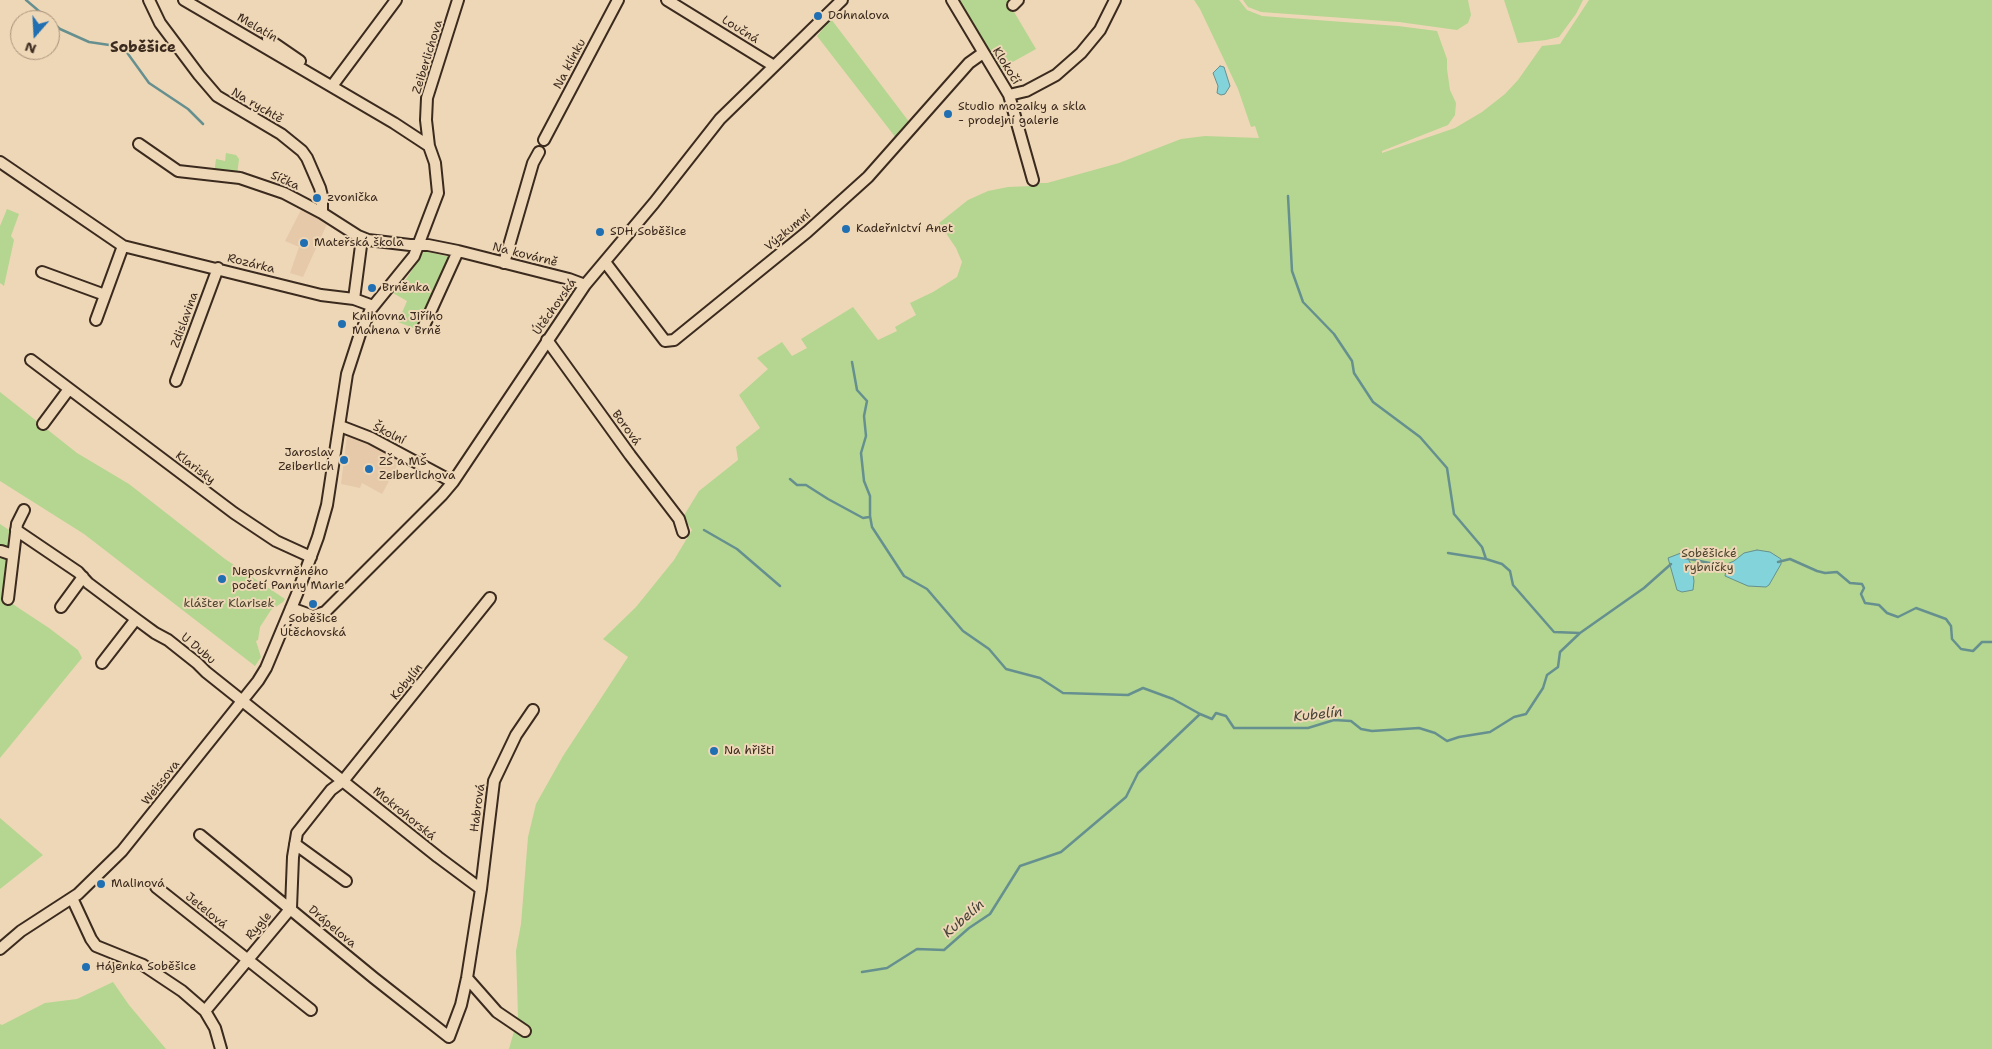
<!DOCTYPE html>
<html>
<head>
<meta charset="utf-8">
<style>
	body { margin:0 }
	#map { position:relative; width:1992px; height:1049px; overflow:hidden; background:#eed7b7; font-family:"Shantell Sans",sans-serif }
	canvas { display:block }
	.north { position:absolute; left:10px; top:10px; width:50px; height:50px; box-sizing:border-box; background:#eed7b7; border:1px solid #a6927a; border-radius:50%; rotate:199deg; font-size:14px; font-weight:700; line-height:20px; text-align:center; color:#3b2a1e }
	.north::after { content:''; display:block; margin:auto; width:18px; height:22px; background:#1f6fb2; clip-path:polygon(50% 0,100% 100%,50% 72%,0 100%) }
</style>
</head>
<body>
<div id="map">
<canvas width="1992" height="1049"></canvas>
<div class="north">N</div>
</div>
<script>
const ctx = document.querySelector('canvas').getContext('2d');
ctx.lineJoin = 'round';
function fill(path, color) {
  ctx.fillStyle = color;
  ctx.fill(path, 'evenodd');
}
function toPath(rows) {
  const path = new Path2D();
  for (const r of rows) {
    path.moveTo(r[0], r[1]);
    for (let i = 2; i < r.length; i += 2) path.lineTo(r[i], r[i + 1]);
  }
  return path;
}
function stroke(path, color, width, dash) {
  ctx.strokeStyle = color;
  ctx.lineWidth = width;
  ctx.lineCap = dash ? 'butt' : 'round';
  ctx.setLineDash(dash || []);
  ctx.stroke(path);
}
function label(font, color, halo, rows, align = 'center') {
  ctx.font = font + ' "Shantell Sans",sans-serif';
  ctx.lineWidth = 4;
  ctx.setLineDash([]);
  ctx.textBaseline = 'middle';
  ctx.strokeStyle = halo;
  ctx.fillStyle = color;
  for (const [text, x, y, turn = 0] of rows) {
    ctx.save();
    ctx.translate(x, y);
    ctx.rotate((+turn || 0) * Math.PI / 180);
    ctx.textAlign = isNaN(turn) ? turn : align;
    if (halo) ctx.strokeText(text, 0, 0);
    ctx.fillText(text, 0, 0);
    ctx.restore();
  }
}
fill(toPath([
	[302,208,328,222,303,277,290,273,299,247,285,241],
	[347,435,366,442,401,459,382,494,362,483,360,488,341,484]
]), '#e6c9a9');
fill(toPath([
	[960,0,1007,0,1036,49,1000,69],
	[1194,0,1239,0,1247,10,1262,16,1398,26,1437,31,1447,59,1447,69,1450,90,1456,103,1455,115,1448,125,1382,151,1382,153,1455,128,1482,112,1505,94,1518,80,1542,46,1560,44,1589,0,1992,0,1992,1049,509,1049,518,1017,516,951,521,924,528,837,536,804,563,756,628,657,603,639,636,607,674,560,692,530,683,517,699,491,738,460,736,447,760,428,739,395,768,369,757,358,782,342,792,356,807,348,801,339,853,307,878,340,897,331,895,327,916,315,910,303,933,292,957,277,962,262,956,248,939,223,968,200,988,191,1008,187,1032,186,1032,183,1047,183,1119,163,1181,139,1205,136,1259,138,1255,126,1251,127,1238,89,1200,9],
	[1243,0,1468,0,1471,15,1468,23,1457,30,1399,22,1261,12,1248,7],
	[1504,0,1583,0,1576,14,1559,37,1546,40,1518,43],
	[831,19,910,123,896,138,817,36],
	[226,153,236,155,239,159,237,175,214,173,216,159,225,161],
	[7,209,19,214,11,236,14,240,4,286,0,283,0,226],
	[424,251,450,257,416,329,398,322,407,301,393,293,407,278],
	[0,392,77,453,129,484,225,559,285,599,283,602,271,610,260,627,258,640,256,641,261,657,255,666,84,534,0,481],
	[0,524,9,530,5,599,49,628,78,650,82,658,0,758],
	[0,818,43,855,0,889],
	[113,982,129,1005,166,1049,0,1049,0,1024,2,1025,45,1003,77,999]
]), '#b4d690');
const water = toPath([
	[1220,66,1224,67,1230,86,1225,94,1221,95,1217,93,1218,86,1213,73,1220,66],
	[1757,550,1770,552,1781,559,1781,564,1769,585,1766,587,1748,586,1725,576,1727,564,1734,561,1744,553,1757,550],
	[1681,553,1687,557,1691,564,1694,581,1693,590,1682,592,1677,590,1668,558,1681,553]
]);
fill(water, '#83d4da');
stroke(water, '#66908f', 1);
stroke(toPath([
	[26,0,60,29,89,42,123,47,149,83,188,109,203,124],
	[1288,196,1292,271,1303,302,1334,334,1352,361,1354,373,1373,402,1420,437,1447,468,1454,514,1482,547,1486,559,1502,564,1510,571,1513,585,1554,632,1580,633],
	[852,362,857,390,867,401,864,416,866,436,861,453,864,481,870,496,870,516,872,527,904,576,927,589,963,631,989,649,1006,669,1040,678,1063,693,1128,695,1143,688,1173,699,1200,714],
	[790,479,797,485,806,485,828,499,863,518,869,517],
	[704,530,737,549,780,586],
	[1448,553,1486,559],
	[1685,558,1729,567],
	[1778,562,1790,559,1817,571,1825,573,1837,572,1850,583,1862,584,1864,588,1861,594,1865,603,1879,605,1887,613,1898,617,1916,608,1946,619,1951,626,1952,639,1961,649,1973,651,1982,642,1992,642],
	[862,972,887,968,917,949,944,950,969,928,990,914,1020,866,1061,852,1126,797,1138,773,1200,714,1212,719,1216,713,1226,716,1234,728,1308,728,1334,720,1351,721,1361,729,1372,731,1419,728,1435,733,1447,741,1459,737,1490,732,1514,717,1526,714,1543,688,1547,675,1558,667,1560,652,1580,633,1644,588,1671,564]
]), '#66908f', 2.5);
const minor = toPath([
	[149,0,160,23,199,75,217,96,281,134,302,151,307,158,320,188,322,196,322,213],
	[184,0,394,123,429,146],
	[667,0,774,66],
	[952,0,1009,95,1033,180],
	[1013,5,1018,0],
	[268,39,300,61],
	[332,86,396,0],
	[1009,95,1026,91,1056,75,1081,53,1100,30,1115,0],
	[544,140,618,0],
	[139,144,178,171,240,178,284,193,322,213,358,236,368,240,410,245,428,245,458,251,569,279,585,285],
	[0,162,123,246,321,295,354,299,373,306],
	[605,262,665,341,674,340,807,232,868,177,969,63,983,53],
	[504,263,533,163,539,152],
	[42,272,105,295],
	[354,299,362,238],
	[96,320,123,246],
	[423,328,458,251],
	[547,340,630,455,679,519,683,532],
	[31,360,234,513,276,541,311,557],
	[176,381,218,268],
	[43,424,69,389],
	[340,426,371,438,453,482],
	[16,530,78,572,88,583,136,619,155,633,168,640,197,663,206,672,438,857,481,889],
	[1,551,13,555],
	[8,599,17,524,24,510],
	[61,607,83,577],
	[291,608,313,616,325,612,442,495,453,482,585,285,654,203,720,119,842,0],
	[102,663,136,619],
	[200,835,374,978,449,1037,461,1005,467,978,481,889,494,781,516,735,533,710],
	[295,844,346,881],
	[156,887,311,1010],
	[72,898,91,939,96,946,143,965,182,991,205,1011,215,1028,221,1049],
	[0,949,21,931,78,894,122,851,258,681,266,668,297,594,318,537,327,505,347,374,360,334,371,309,414,256,438,193,435,163,429,146,426,120,427,98,458,0],
	[467,978,497,1012,525,1031],
	[205,1011,291,908,293,857,297,833,331,790,343,781,490,598]
]);
stroke(minor, '#3b2a1e', 14);
stroke(minor, '#eed7b7', 10);
for (const [x, y, r, color] of [
	[818,16,5,"#1f6fb2"],
	[948,114,5,"#1f6fb2"],
	[317,198,5,"#1f6fb2"],
	[846,229,5,"#1f6fb2"],
	[600,232,5,"#1f6fb2"],
	[304,243,5,"#1f6fb2"],
	[372,288,5,"#1f6fb2"],
	[342,324,5,"#1f6fb2"],
	[344,460,5,"#1f6fb2"],
	[369,469,5,"#1f6fb2"],
	[222,579,5,"#1f6fb2"],
	[313,604,5,"#1f6fb2"],
	[714,751,5,"#1f6fb2"],
	[101,884,5,"#1f6fb2"],
	[86,967,5,"#1f6fb2"]
]) {
  const dot = new Path2D();
  dot.arc(x, y, r, 0, 2 * Math.PI);
  ctx.fillStyle = color;
  ctx.fill(dot);
  stroke(dot, '#eed7b7', 2);
}
label('12px', '#3b2a1e', '#eed7b7', [
	["Dohnalova",828,16],
	["Studio mozaiky a skla",958,107],
	["- prodejní galerie",958,121],
	["zvonička",327,198],
	["Kadeřnictví Anet",856,229],
	["SDH Soběšice",610,232],
	["Mateřská škola",314,243],
	["Brněnka",382,288],
	["Knihovna Jiřího",352,317],
	["Mahena v Brně",352,331],
	["Jaroslav",334,453,"right"],
	["Zeiberlich",334,467,"right"],
	["ZŠ a MŠ",379,462],
	["Zeiberlichova",379,476],
	["Neposkvrněného",232,572],
	["početí Panny Marie",232,586],
	["Soběšice",313,619,"center"],
	["Útěchovská",313,633,"center"],
	["Na hřišti",724,751],
	["Malinová",111,884],
	["Hájenka Soběšice",96,967]
], 'left');
label('12px', '#3b2a1e', '#eed7b7', [
	["Melatín",257,28,30],
	["Loučná",740,30,32],
	["Zeiberlichova",428,57,-73],
	["Na klínku",570,64,-62],
	["Klokočí",1006,66,58],
	["Na rychtě",257,106,30],
	["Síčka",285,181,24],
	["Výzkumní",788,231,-40],
	["Na kovárně",525,255,14],
	["Rozárka",251,264,14],
	["Útěchovská",555,307,-55],
	["Zdislavina",185,320,-70],
	["Borová",626,428,54],
	["Školní",389,434,26],
	["Klarisky",195,468,37],
	["U Dubu",198,649,40],
	["Kobylín",407,682,-51],
	["Weissova",161,783,-52],
	["Habrová",478,808,-82],
	["Mokrohorská",404,814,39],
	["Jetelová",206,911,39],
	["Rygle",259,926,-49],
	["Drápelova",332,927,40]
]);
label('12px', '#4d442f', '#eed7b7', [
	["Soběšické",1709,554],
	["rybníčky",1709,568],
	["klášter Klarisek",229,604]
]);
label('italic 14px', '#46443a', '#eed7b7', [
	["Kubelín",1318,715,-6],
	["Kubelín",964,919,-41]
]);
label('bold 15px', '#3b2a1e', '#eed7b7', [
	["Soběšice",143,48]
]);
</script>
</body>
</html>
